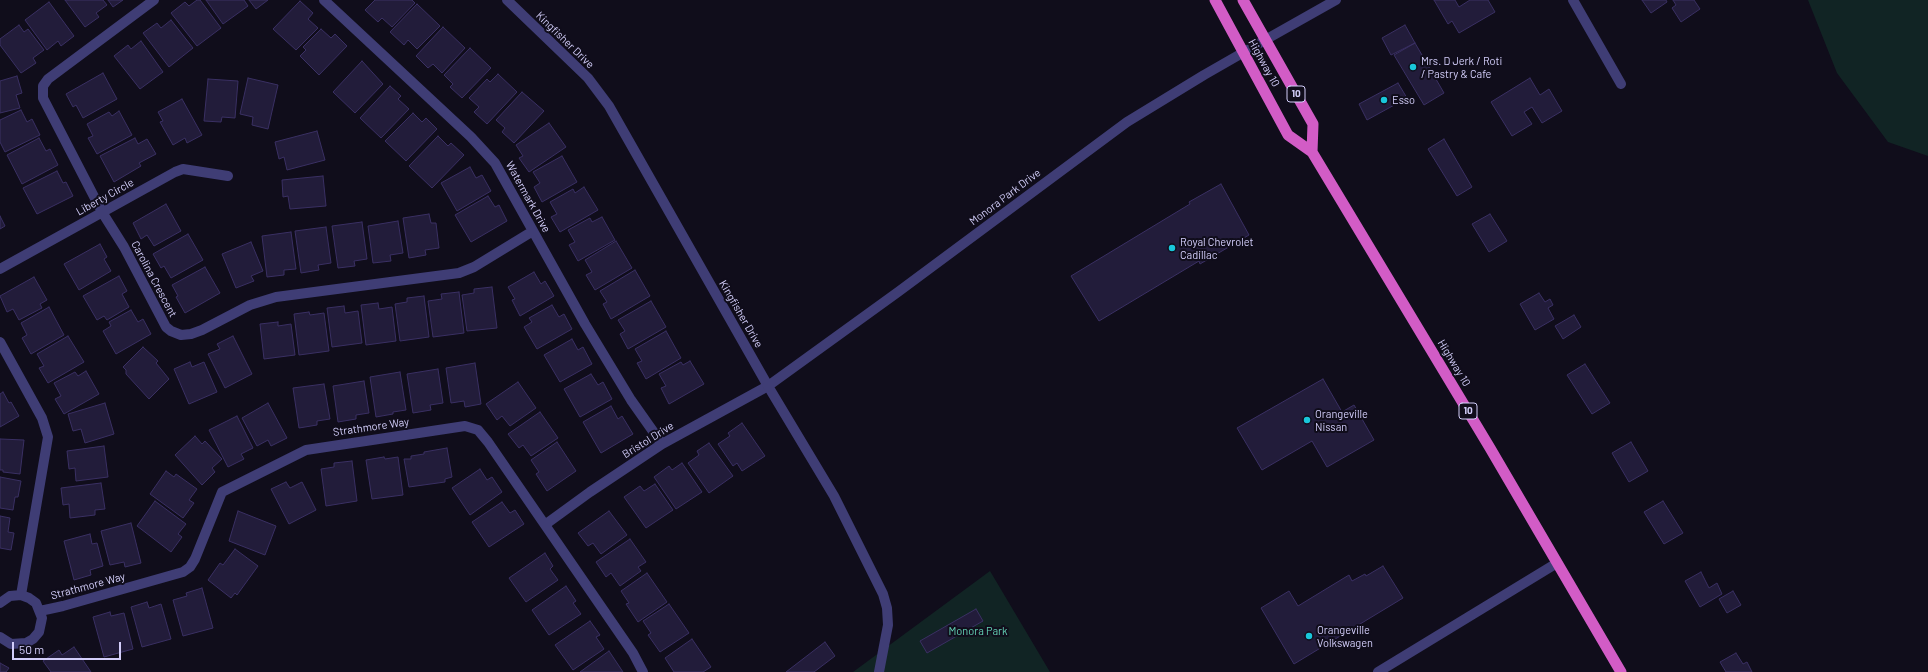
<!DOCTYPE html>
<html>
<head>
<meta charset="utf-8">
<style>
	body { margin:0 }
	#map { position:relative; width:1928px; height:672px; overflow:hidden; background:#100d1b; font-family:Barlow,sans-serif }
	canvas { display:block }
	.scale { position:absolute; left:12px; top:642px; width:109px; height:18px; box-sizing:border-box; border:2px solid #d2cdf9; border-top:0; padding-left:5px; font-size:12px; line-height:14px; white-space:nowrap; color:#d2cdf9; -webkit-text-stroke:3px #100d1b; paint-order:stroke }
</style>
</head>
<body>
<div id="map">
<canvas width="1928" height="672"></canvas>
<div class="scale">50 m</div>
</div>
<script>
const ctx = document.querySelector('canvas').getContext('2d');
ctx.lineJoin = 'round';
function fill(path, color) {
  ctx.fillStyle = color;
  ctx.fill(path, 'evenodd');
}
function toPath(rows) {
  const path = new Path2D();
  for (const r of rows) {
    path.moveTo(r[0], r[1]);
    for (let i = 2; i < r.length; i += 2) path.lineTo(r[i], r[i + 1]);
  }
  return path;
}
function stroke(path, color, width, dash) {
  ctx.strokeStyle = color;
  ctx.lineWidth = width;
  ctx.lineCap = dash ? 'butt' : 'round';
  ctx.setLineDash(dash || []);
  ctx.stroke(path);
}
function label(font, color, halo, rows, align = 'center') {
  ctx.font = font + ' Barlow,sans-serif';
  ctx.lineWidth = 4;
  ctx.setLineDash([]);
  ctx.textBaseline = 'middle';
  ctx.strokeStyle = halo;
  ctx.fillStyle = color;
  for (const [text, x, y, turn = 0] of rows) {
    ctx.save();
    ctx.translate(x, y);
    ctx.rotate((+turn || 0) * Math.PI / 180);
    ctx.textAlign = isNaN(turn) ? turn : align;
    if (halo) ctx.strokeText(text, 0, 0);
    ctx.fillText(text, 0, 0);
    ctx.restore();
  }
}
fill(toPath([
	[1808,0,1928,0,1928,156,1888,142,1837,73],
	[990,571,1050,672,853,672]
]), '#112424');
const building = toPath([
	[65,0,103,0,107,5,96,13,99,17,85,27,65,0],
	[108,0,123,0,113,7,108,0],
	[197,0,200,0,221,28,197,46,171,13,185,2,189,6,197,0],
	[206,0,244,0,248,6,223,24,206,0],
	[249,0,268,0,256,9,249,0],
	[375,0,412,0,415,3,392,27,382,18,378,22,365,10,375,0],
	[1434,0,1455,0,1459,7,1470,0,1488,0,1495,12,1459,33,1452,21,1448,24,1434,0],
	[1642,0,1666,0,1667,2,1651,13,1642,0],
	[1673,0,1694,0,1700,9,1681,22,1672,8,1676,5,1673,0],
	[300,1,313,13,308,19,318,28,296,50,273,29,300,1],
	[49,2,74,36,61,46,58,41,47,50,25,20,49,2],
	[417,4,440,26,417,49,408,40,404,45,390,32,417,4],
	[171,20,193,48,169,67,143,33,157,23,161,28,171,20],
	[19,25,24,32,28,29,44,50,33,58,36,63,21,73,0,45,0,39,19,25],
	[1405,25,1415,43,1391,55,1382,38,1405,25],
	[443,27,465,48,442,73,433,64,428,68,416,56,443,27],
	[321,29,331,38,335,34,347,46,319,75,300,56,306,50,303,47,321,29],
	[141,41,163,72,140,89,114,56,128,45,131,49,141,41],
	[1415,43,1444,93,1424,105,1394,55,1415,43],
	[470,48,491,68,462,98,450,87,453,84,444,75,470,48],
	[362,61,383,84,355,113,333,92,362,61],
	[103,73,117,99,83,118,76,105,73,107,66,94,103,73],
	[498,74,517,92,487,124,474,112,479,107,469,98,487,79,490,82,498,74],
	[17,76,22,93,16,95,20,108,0,113,0,81,17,76],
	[248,78,278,85,268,129,252,125,253,117,240,114,248,78],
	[1530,78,1540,95,1549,89,1562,111,1542,123,1532,107,1524,112,1532,124,1512,136,1491,102,1530,78],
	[208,79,238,81,235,118,222,117,221,122,204,121,208,79],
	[1398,83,1407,98,1367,120,1359,104,1398,83],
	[390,86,401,96,398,99,409,109,381,138,360,118,390,86],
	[522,92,544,111,514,143,502,132,505,128,496,120,522,92],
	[182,99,202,135,187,143,185,138,173,145,160,122,163,121,158,112,182,99],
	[21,110,27,122,32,119,40,135,5,152,0,142,0,120,21,110],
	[119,111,132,135,97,154,88,138,93,136,87,124,109,112,112,116,119,111],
	[413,113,422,122,426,118,437,129,406,161,385,141,413,113],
	[549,123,566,147,529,172,519,158,523,156,516,145,549,123],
	[317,131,325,160,287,170,284,157,279,159,275,142,317,131],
	[438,136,448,146,451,143,464,155,432,188,409,166,438,136],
	[39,138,46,151,50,149,58,165,22,184,7,155,39,138],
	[135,138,138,144,147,139,156,154,139,163,141,166,114,182,100,156,135,138],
	[1444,139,1472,187,1457,196,1428,149,1444,139],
	[562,156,577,182,542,202,534,187,540,183,533,172,562,156],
	[470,167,476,178,482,175,491,191,457,211,441,183,470,167],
	[57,171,63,183,66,182,73,196,37,214,23,188,57,171],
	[323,176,326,206,290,209,288,196,283,197,282,180,323,176],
	[1221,184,1249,235,1200,264,1199,261,1099,321,1071,276,1190,204,1189,202,1221,184],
	[584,187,598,210,560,232,551,217,557,214,550,202,573,189,575,193,584,187],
	[488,196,495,207,499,205,507,221,471,242,455,215,488,196],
	[166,204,181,231,154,246,147,235,141,239,133,223,166,204],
	[429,214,431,223,436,223,439,248,425,250,426,255,409,258,403,218,429,214],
	[1490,214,1507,241,1489,252,1472,224,1490,214],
	[0,216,5,226,0,229,0,216],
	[602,217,615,240,578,261,569,245,575,242,568,230,590,218,592,222,602,217],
	[398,221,403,253,390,255,391,261,373,263,368,226,398,221],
	[362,222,367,259,354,261,355,266,338,268,332,226,362,222],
	[326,227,331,263,318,265,319,270,301,273,295,231,326,227],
	[291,232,296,269,284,270,284,275,267,277,262,236,291,232],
	[188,234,203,260,171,278,164,266,161,268,153,254,188,234],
	[616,241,632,268,595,290,586,275,592,272,585,260,616,241],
	[251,242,263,271,251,276,254,281,236,288,222,254,251,242],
	[100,244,107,257,104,259,111,271,79,290,64,264,100,244],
	[205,267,220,293,185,313,176,297,178,296,172,285,205,267],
	[635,270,650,296,611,319,603,304,607,302,600,291,635,270],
	[534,272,541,284,545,281,554,296,520,316,512,300,515,299,508,287,534,272],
	[119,276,127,291,122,294,129,307,107,320,104,316,97,320,83,296,119,276],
	[34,277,47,300,40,304,42,308,19,320,13,309,7,312,0,296,34,277],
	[492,287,497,328,467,331,462,295,474,293,474,289,492,287],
	[459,292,464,333,433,337,428,301,442,299,441,294,459,292],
	[1539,293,1545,302,1550,299,1553,305,1548,308,1554,319,1535,330,1520,304,1539,293],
	[424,296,429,337,400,341,395,304,407,302,407,298,424,296],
	[651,301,666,327,628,349,620,334,625,331,618,320,651,301],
	[378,303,379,309,392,307,396,341,366,345,361,305,378,303],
	[552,305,559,317,564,314,572,329,537,349,524,327,532,322,529,318,552,305],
	[344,306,345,313,358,311,362,343,332,347,327,308,344,306],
	[49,307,64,335,31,354,22,338,27,335,21,323,49,307],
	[131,310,138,322,143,319,151,334,116,354,103,331,111,326,109,322,131,310],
	[309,312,310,315,324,313,329,351,299,355,294,314,309,312],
	[1574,315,1581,327,1563,339,1555,326,1574,315],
	[278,322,278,326,291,324,295,355,264,359,260,324,278,322],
	[666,331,681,358,646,379,637,363,642,361,635,349,666,331],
	[68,336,84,362,48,383,39,368,44,366,37,354,68,336],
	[233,336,252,374,225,388,208,354,220,349,217,344,233,336],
	[572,339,578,350,583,347,592,364,560,382,544,355,572,339],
	[143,347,158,361,156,363,169,379,149,399,126,374,126,370,123,367,143,347],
	[690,361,704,384,669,404,661,388,666,386,659,374,681,362,683,365,690,361],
	[190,362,192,367,204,362,217,392,189,404,174,369,190,362],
	[475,363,481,404,465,407,464,401,451,403,446,368,475,363],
	[1585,364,1610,403,1592,414,1567,375,1585,364],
	[438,369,443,403,430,405,431,410,413,413,407,374,438,369],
	[86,371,99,394,64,414,55,399,61,396,54,383,75,372,78,376,86,371],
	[400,372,406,410,393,412,393,414,376,417,370,377,400,372],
	[591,374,598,385,603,382,612,399,580,417,564,389,591,374],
	[1323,379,1342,412,1354,405,1374,440,1327,467,1312,441,1262,470,1237,428,1323,379],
	[364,381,369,413,356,415,356,419,338,422,333,386,364,381],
	[518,382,536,408,510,426,502,416,497,420,486,404,518,382],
	[324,384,330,419,317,421,317,425,299,428,293,388,324,384],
	[3,392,9,403,11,402,19,416,0,427,0,394,3,392],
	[105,403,114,434,85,443,81,429,73,431,68,414,105,403],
	[268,403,287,438,271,446,268,440,257,446,242,418,268,403],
	[611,406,618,419,622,416,633,434,601,453,583,422,611,406],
	[540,412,558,438,531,456,523,445,519,448,508,434,540,412],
	[237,416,253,448,241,454,244,459,228,467,209,430,237,416],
	[742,423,765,456,742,471,737,463,733,466,718,444,730,436,728,433,742,423],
	[195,436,202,444,205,441,222,459,212,468,215,472,202,485,175,455,195,436],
	[0,439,24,440,20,474,3,472,3,470,0,470,0,439],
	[557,442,576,471,547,491,536,474,539,472,531,460,557,442],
	[1631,442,1648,471,1629,482,1612,453,1631,442],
	[709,443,733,476,709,493,688,463,699,455,697,451,709,443],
	[104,446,108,477,76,481,75,468,69,469,67,451,104,446],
	[447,448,452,477,445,479,445,482,409,487,404,459,411,459,411,456,424,454,424,452,447,448],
	[384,457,385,459,398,457,403,495,372,499,366,460,384,457],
	[352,461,357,501,326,506,321,469,334,467,334,463,352,461],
	[682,463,702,492,676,509,654,477,669,466,672,470,682,463],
	[480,469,487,480,492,477,502,492,470,515,452,488,480,469],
	[166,471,174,477,176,474,197,489,189,500,194,503,183,518,150,494,166,471],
	[0,477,21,481,18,497,15,497,13,510,0,508,0,477],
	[286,482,290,488,302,482,316,510,289,524,271,489,286,482],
	[101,483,105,509,95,510,95,515,70,518,69,504,63,505,61,488,101,483],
	[655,484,673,510,646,528,624,497,640,486,644,491,655,484],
	[155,501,186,524,178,534,182,537,171,552,137,526,155,501],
	[1663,501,1683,533,1664,544,1644,512,1663,501],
	[502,502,510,513,515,510,524,524,489,547,472,522,502,502],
	[238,511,276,526,265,555,229,541,238,511],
	[609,511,627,535,601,554,593,543,588,546,578,533,609,511],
	[0,516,10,518,8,532,14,533,11,550,0,548,0,516],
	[131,523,141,563,125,567,124,562,110,565,101,531,131,523],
	[90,534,92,544,97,543,103,566,90,570,91,575,74,580,64,541,90,534],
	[630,539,646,562,638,567,641,571,620,586,611,573,606,577,596,562,630,539],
	[235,549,258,566,237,595,235,593,231,598,208,580,220,563,223,565,235,549],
	[545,553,553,566,550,569,558,580,526,602,509,578,545,553],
	[1383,566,1403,598,1294,664,1261,608,1289,591,1298,606,1349,575,1352,581,1365,574,1366,576,1383,566],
	[1701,572,1709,588,1717,583,1722,594,1700,607,1685,581,1701,572],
	[647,573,667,602,638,622,626,604,629,603,621,591,647,573],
	[566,586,576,601,573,603,581,614,549,635,532,610,566,586],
	[202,588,213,628,183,636,173,600,187,596,186,593,202,588],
	[1733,591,1741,605,1727,613,1719,599,1733,591],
	[147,602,149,608,161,604,171,639,142,647,131,607,147,602],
	[669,604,689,633,660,652,648,635,651,633,643,621,669,604],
	[976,609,983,621,927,653,920,641,976,609],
	[110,612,111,616,124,613,133,649,104,657,93,617,110,612],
	[590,621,600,635,596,637,604,649,573,670,555,645,590,621],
	[692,639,711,667,703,672,674,672,665,658,692,639],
	[825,642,835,656,814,672,786,672,825,642],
	[74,647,91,672,51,672,43,661,59,650,62,655,74,647],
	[609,651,623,672,580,672,609,651],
	[1736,653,1743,664,1747,662,1752,672,1726,672,1720,662,1736,653],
	[0,663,9,668,6,672,0,672,0,663]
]);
fill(building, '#221c3a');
stroke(building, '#3a3063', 1);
stroke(toPath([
	[154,0,48,79,43,86,43,98,102,212,124,247,166,327,171,331,181,335,191,334,202,330,250,305,276,297,459,273,474,267,533,231],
	[324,0,471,137,495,163,585,324,631,400,662,444],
	[507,0,588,78,609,106,768,386,662,444,590,492,546,524],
	[1573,0,1621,84],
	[1265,40,1336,0],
	[0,269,175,172,183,169,228,176],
	[0,342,42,418,48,437,21,595],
	[0,603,10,596,21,595,29,598,36,603,42,618,39,632,33,639,26,643,11,644,0,637],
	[40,611,63,606,183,572,190,567,195,559,222,492,306,450,465,426,478,430,488,442,633,653,643,672],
	[1378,672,1557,563]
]), '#3f3d75', 10);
stroke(toPath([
	[879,672,888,625,887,608,883,594,834,496,768,386,898,292,1127,122,1204,75,1265,40]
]), '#3f3d75', 10);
stroke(toPath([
	[1215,0,1288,135,1312,152,1490,448,1621,672],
	[1243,0,1313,124,1312,152]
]), '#d25cc6', 11);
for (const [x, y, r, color] of [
	[1413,67,4,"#19c7da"],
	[1384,100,4,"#19c7da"],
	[1172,248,4,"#19c7da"],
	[1307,420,4,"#19c7da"],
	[1309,636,4,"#19c7da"]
]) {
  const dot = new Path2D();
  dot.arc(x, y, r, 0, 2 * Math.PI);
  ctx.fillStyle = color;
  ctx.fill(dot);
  stroke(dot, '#100d1b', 1.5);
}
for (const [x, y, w] of [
	[1296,94,18],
	[1468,411,18]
]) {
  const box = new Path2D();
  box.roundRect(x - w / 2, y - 8, w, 16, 3);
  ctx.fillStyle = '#100d1b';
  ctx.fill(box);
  stroke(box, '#d2cdf9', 1);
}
label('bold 10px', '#d2cdf9', null, [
	["10",1296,94],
	["10",1468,411]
]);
label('11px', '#d2cdf9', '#100d1b', [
	["Kingfisher Drive",565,40,44],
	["Highway 10",1264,63,61],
	["Liberty Circle",105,197,-29],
	["Watermark Drive",528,197,61],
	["Monora Park Drive",1005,197,-37],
	["Carolina Crescent",154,279,62],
	["Kingfisher Drive",741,314,60],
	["Highway 10",1454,363,59],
	["Strathmore Way",371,427,-8],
	["Bristol Drive",648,440,-32],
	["Strathmore Way",88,586,-15]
]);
label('11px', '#d2cdf9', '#100d1b', [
	["Mrs. D Jerk / Roti",1421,61],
	["/ Pastry & Cafe",1421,74],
	["Esso",1392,100],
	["Royal Chevrolet",1180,242],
	["Cadillac",1180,255],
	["Orangeville",1315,414],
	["Nissan",1315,427],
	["Orangeville",1317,630],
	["Volkswagen",1317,643]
], 'left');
label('11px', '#63d0b4', '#100d1b', [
	["Monora Park",978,631]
]);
</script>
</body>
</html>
